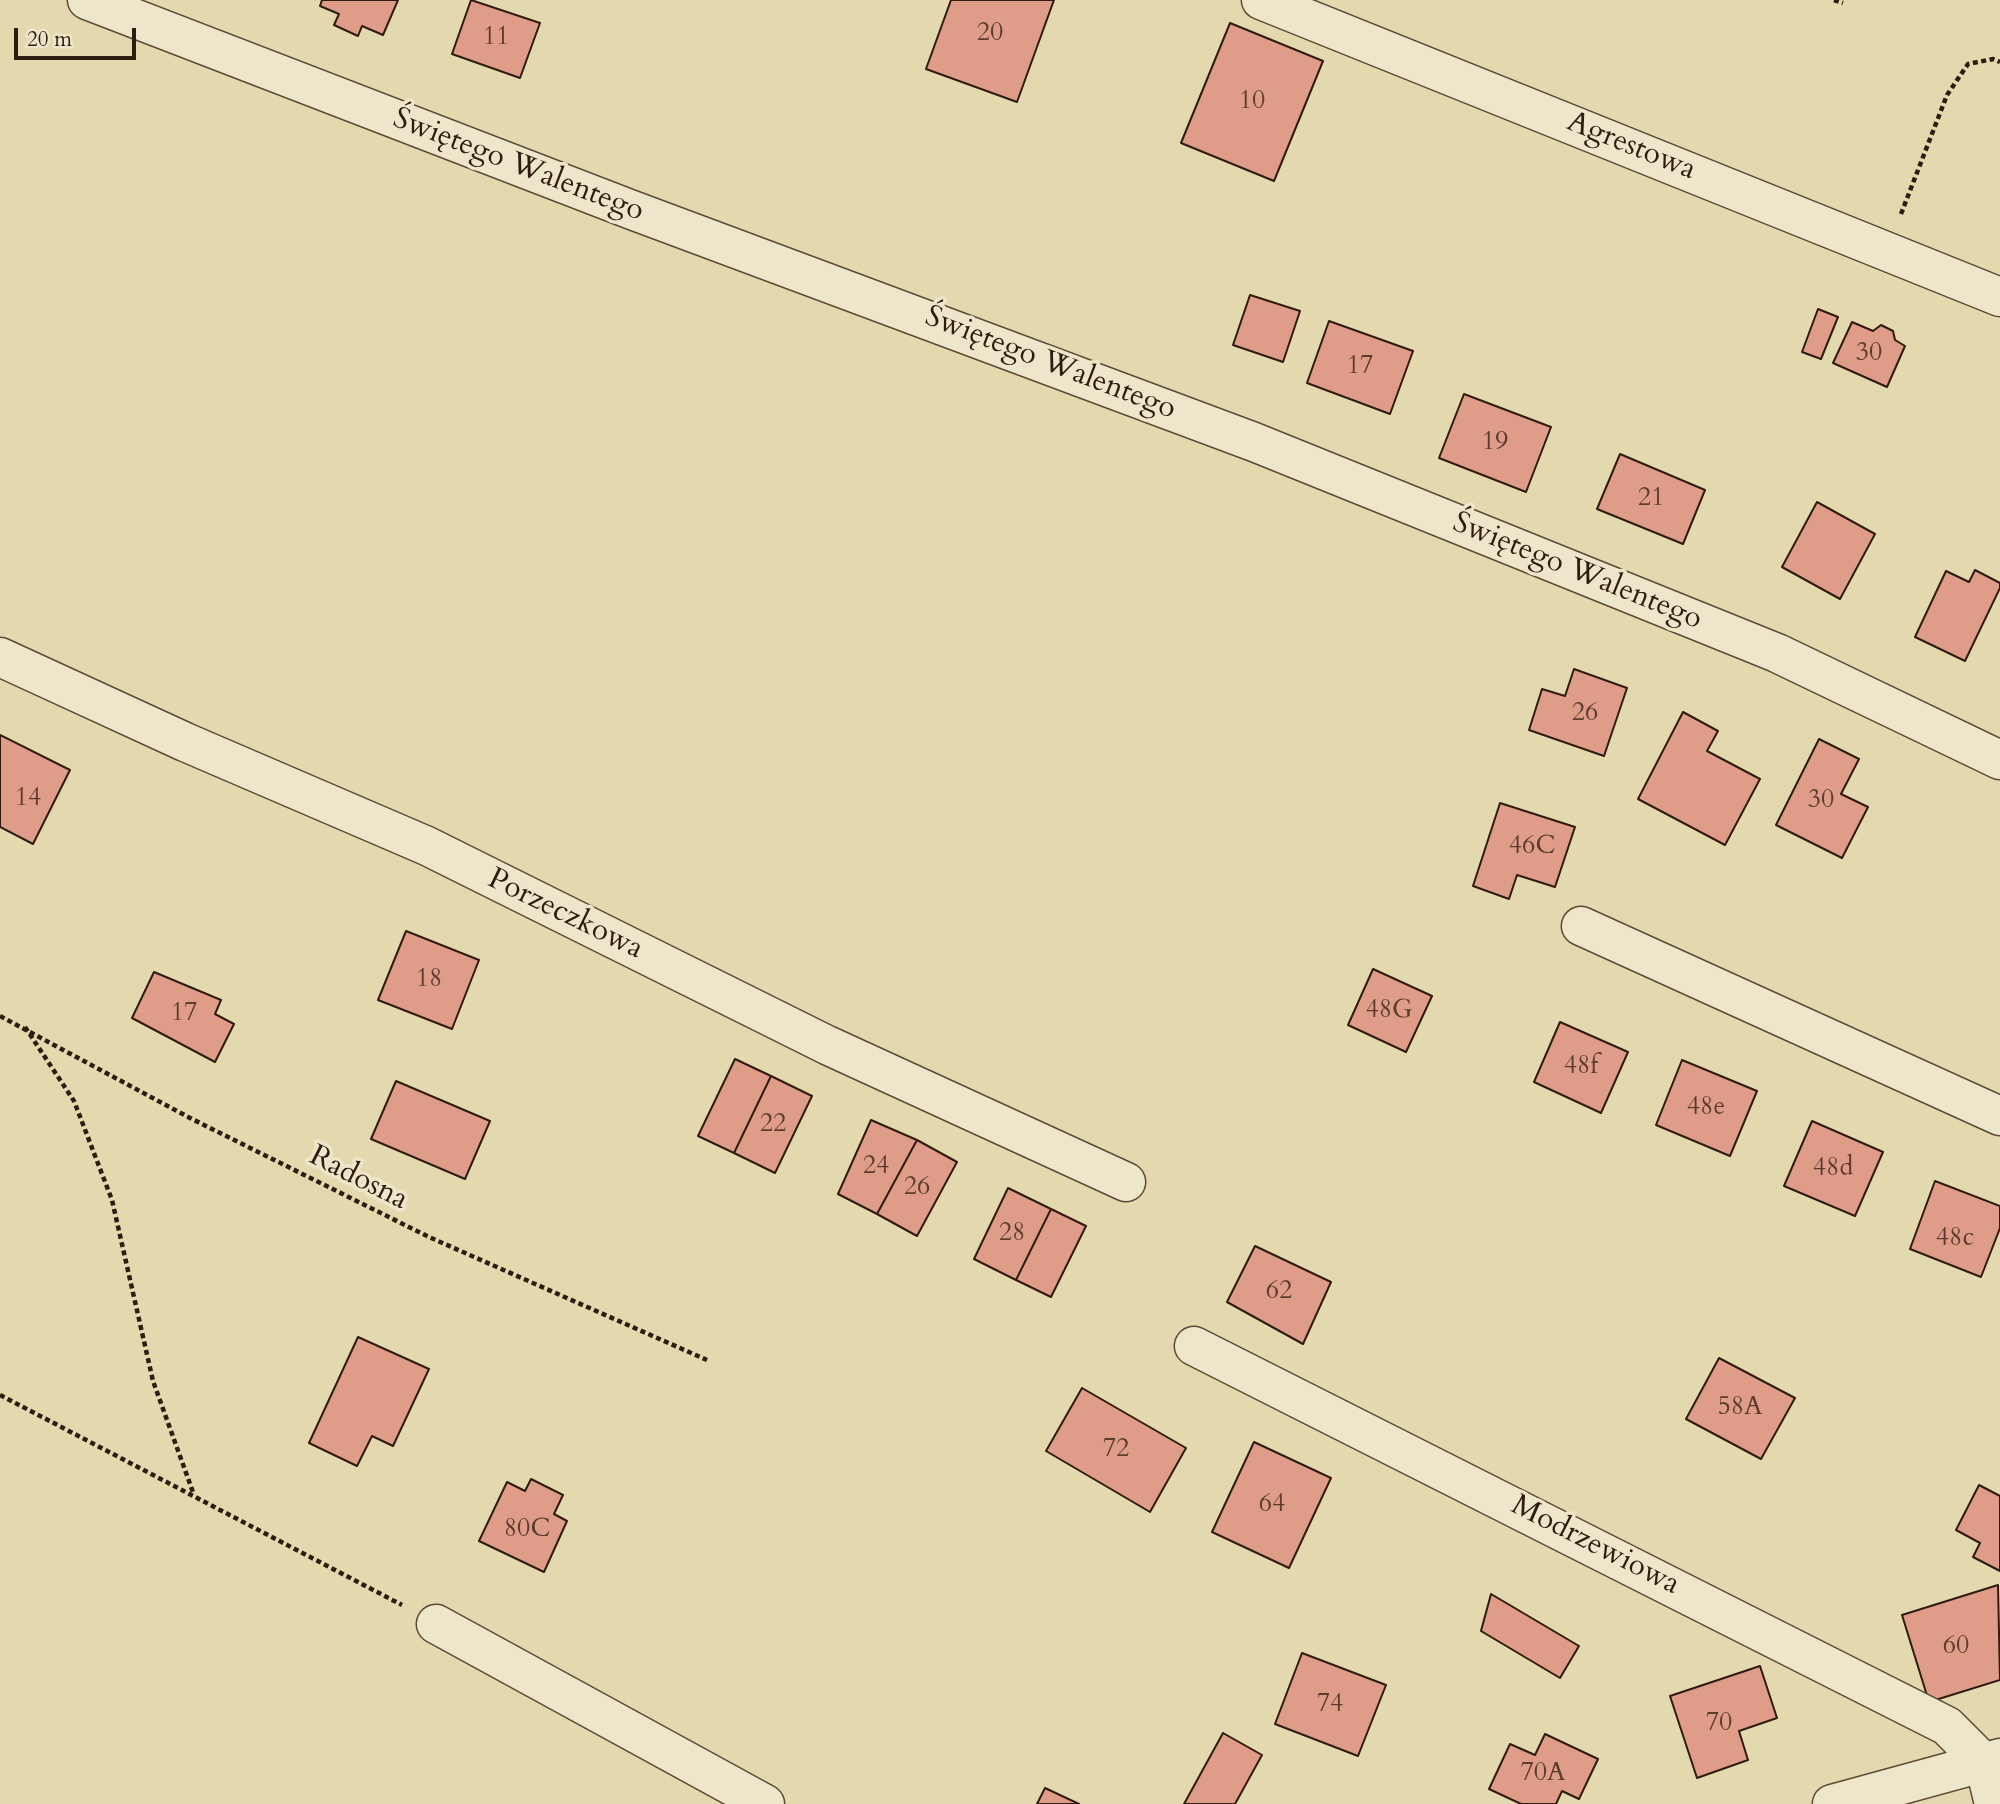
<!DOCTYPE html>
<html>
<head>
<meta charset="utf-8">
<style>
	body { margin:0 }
	#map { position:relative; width:2000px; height:1804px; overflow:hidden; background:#e4d9ae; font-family:Cardo,serif }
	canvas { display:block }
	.scale { position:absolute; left:14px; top:28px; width:122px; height:32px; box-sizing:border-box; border:4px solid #2f1b0f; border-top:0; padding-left:9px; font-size:21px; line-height:24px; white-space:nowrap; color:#2f1b0f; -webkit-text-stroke:5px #ede6ca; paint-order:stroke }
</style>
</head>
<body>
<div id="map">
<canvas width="2000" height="1804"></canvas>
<div class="scale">20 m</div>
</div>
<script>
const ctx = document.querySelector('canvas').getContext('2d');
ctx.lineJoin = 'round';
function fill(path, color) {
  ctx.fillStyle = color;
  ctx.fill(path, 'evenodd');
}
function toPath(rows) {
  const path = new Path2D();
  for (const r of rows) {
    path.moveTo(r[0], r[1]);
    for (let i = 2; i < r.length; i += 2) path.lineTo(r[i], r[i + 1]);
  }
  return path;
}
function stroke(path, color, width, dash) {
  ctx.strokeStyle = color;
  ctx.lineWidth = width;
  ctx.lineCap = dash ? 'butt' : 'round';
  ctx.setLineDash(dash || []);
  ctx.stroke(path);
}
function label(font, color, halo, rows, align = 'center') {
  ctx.font = font + ' Cardo,serif';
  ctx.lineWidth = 7;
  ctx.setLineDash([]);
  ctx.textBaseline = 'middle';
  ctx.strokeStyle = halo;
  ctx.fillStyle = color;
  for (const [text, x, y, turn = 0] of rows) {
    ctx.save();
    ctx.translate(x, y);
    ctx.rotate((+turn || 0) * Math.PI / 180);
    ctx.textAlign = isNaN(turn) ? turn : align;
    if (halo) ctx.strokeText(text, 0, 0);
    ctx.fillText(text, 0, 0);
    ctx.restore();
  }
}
const building = toPath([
	[322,0,398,0,383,35,362,26,358,36,334,25,339,14,320,6,322,0],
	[471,0,540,23,520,78,452,54,471,0],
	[951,0,1054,0,1017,102,926,69,951,0],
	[1230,23,1323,61,1274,181,1181,143,1230,23],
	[1250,295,1300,311,1283,362,1233,345,1250,295],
	[1818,309,1838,317,1821,359,1802,352,1818,309],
	[1329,321,1413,351,1390,414,1307,383,1329,321],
	[1852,322,1873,331,1881,325,1893,331,1895,340,1905,346,1887,387,1833,363,1852,322],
	[1464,394,1551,427,1526,492,1439,458,1464,394],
	[1620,454,1705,490,1683,544,1597,509,1620,454],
	[1817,502,1875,534,1840,599,1782,567,1817,502],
	[1975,570,2000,583,2000,588,1965,661,1915,637,1946,571,1969,582,1975,570],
	[1574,669,1627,688,1604,756,1529,730,1542,689,1565,696,1574,669],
	[1683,712,1718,731,1707,751,1760,779,1725,845,1638,799,1683,712],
	[0,735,70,770,33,844,0,827,0,735],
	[1819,739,1859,759,1841,794,1868,807,1842,858,1776,825,1819,739],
	[1500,803,1575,827,1555,887,1517,875,1509,899,1473,886,1500,803],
	[406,931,479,960,452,1029,378,1000,406,931],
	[1373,969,1432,996,1406,1052,1348,1025,1373,969],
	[154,972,221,1000,215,1014,234,1024,215,1062,132,1018,154,972],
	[1560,1022,1628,1052,1601,1113,1534,1082,1560,1022],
	[735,1059,771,1076,734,1153,698,1136,735,1059],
	[1682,1060,1757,1091,1730,1156,1656,1125,1682,1060],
	[771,1076,812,1096,775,1173,734,1153,771,1076],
	[396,1081,490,1121,465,1179,371,1139,396,1081],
	[871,1120,917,1140,877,1214,838,1194,871,1120],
	[1812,1121,1883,1152,1855,1216,1784,1186,1812,1121],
	[917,1140,957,1162,917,1236,877,1214,917,1140],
	[1935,1181,2000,1206,2000,1228,1981,1277,1910,1249,1935,1181],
	[1008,1188,1051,1209,1016,1280,974,1259,1008,1188],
	[1051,1209,1086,1226,1051,1297,1016,1280,1051,1209],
	[1255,1246,1331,1282,1303,1344,1227,1302,1255,1246],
	[358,1337,429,1369,393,1446,372,1436,357,1466,309,1443,358,1337],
	[1719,1358,1795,1398,1761,1459,1686,1419,1719,1358],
	[1082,1388,1186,1448,1150,1512,1046,1451,1082,1388],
	[1254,1442,1331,1478,1289,1568,1212,1532,1254,1442],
	[531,1479,563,1495,554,1514,567,1521,544,1572,479,1541,507,1482,525,1491,531,1479],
	[1979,1485,2000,1496,2000,1571,1973,1557,1980,1543,1956,1530,1979,1485],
	[1998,1585,2000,1680,1929,1702,1902,1615,1998,1585],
	[1491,1594,1579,1646,1560,1678,1481,1631,1491,1594],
	[1302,1653,1386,1685,1358,1756,1275,1724,1302,1653],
	[1760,1666,1777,1718,1739,1731,1748,1760,1697,1778,1670,1696,1760,1666],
	[1223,1733,1262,1755,1235,1804,1184,1804,1223,1733],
	[1545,1734,1598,1759,1579,1799,1562,1791,1556,1804,1521,1804,1489,1789,1510,1744,1535,1755,1545,1734],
	[1045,1788,1079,1804,1037,1804,1045,1788]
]);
fill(building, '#df9d89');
stroke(building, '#2f1b0f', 2);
const minor = toPath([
	[87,0,632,210,1254,442,1777,653,2000,760],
	[1261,0,2000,297],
	[0,657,185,742,427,846,827,1045,1126,1182],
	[1581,926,2000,1116],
	[1194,1346,1947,1726,1984,1763,1994,1804],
	[436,1624,765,1804],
	[1832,1804,2000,1758]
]);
stroke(minor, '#5c4a37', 41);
stroke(toPath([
	[1834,0,1843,3],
	[1901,214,1947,95,1968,64,1993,59,2000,62],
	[0,1016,190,1118,429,1237,707,1360],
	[25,1027,74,1101,112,1200,153,1381,194,1495],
	[0,1395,402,1605]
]), '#2f1b0f', 4.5, [5, 3.5]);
stroke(minor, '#ede6ca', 38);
label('26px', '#5b3c2e', null, [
	["20",990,34],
	["11",496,38],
	["10",1252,102],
	["30",1869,354],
	["17",1360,367],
	["19",1495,443],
	["21",1651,499],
	["26",1585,714],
	["14",28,799],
	["30",1821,801],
	["46C",1532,847],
	["18",429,980],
	["48G",1389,1011],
	["17",184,1014],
	["48f",1581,1067],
	["48e",1706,1108],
	["22",773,1125],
	["24",876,1167],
	["48d",1833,1169],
	["26",917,1188],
	["28",1012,1234],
	["48c",1955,1239],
	["62",1279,1292],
	["58A",1740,1408],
	["72",1116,1450],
	["64",1272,1505],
	["80C",527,1530],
	["60",1956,1647],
	["74",1330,1705],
	["70",1719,1724],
	["70A",1543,1774]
]);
label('30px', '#2f1b0f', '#ede6ca', [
	["Agrestowa",1631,147,22],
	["Świętego Walentego",518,166,21],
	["Świętego Walentego",1050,364,21],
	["Świętego Walentego",1577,572,22],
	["Porzeczkowa",565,915,26],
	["Radosna",358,1179,27],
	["Modrzewiowa",1595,1546,27]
]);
</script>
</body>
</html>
